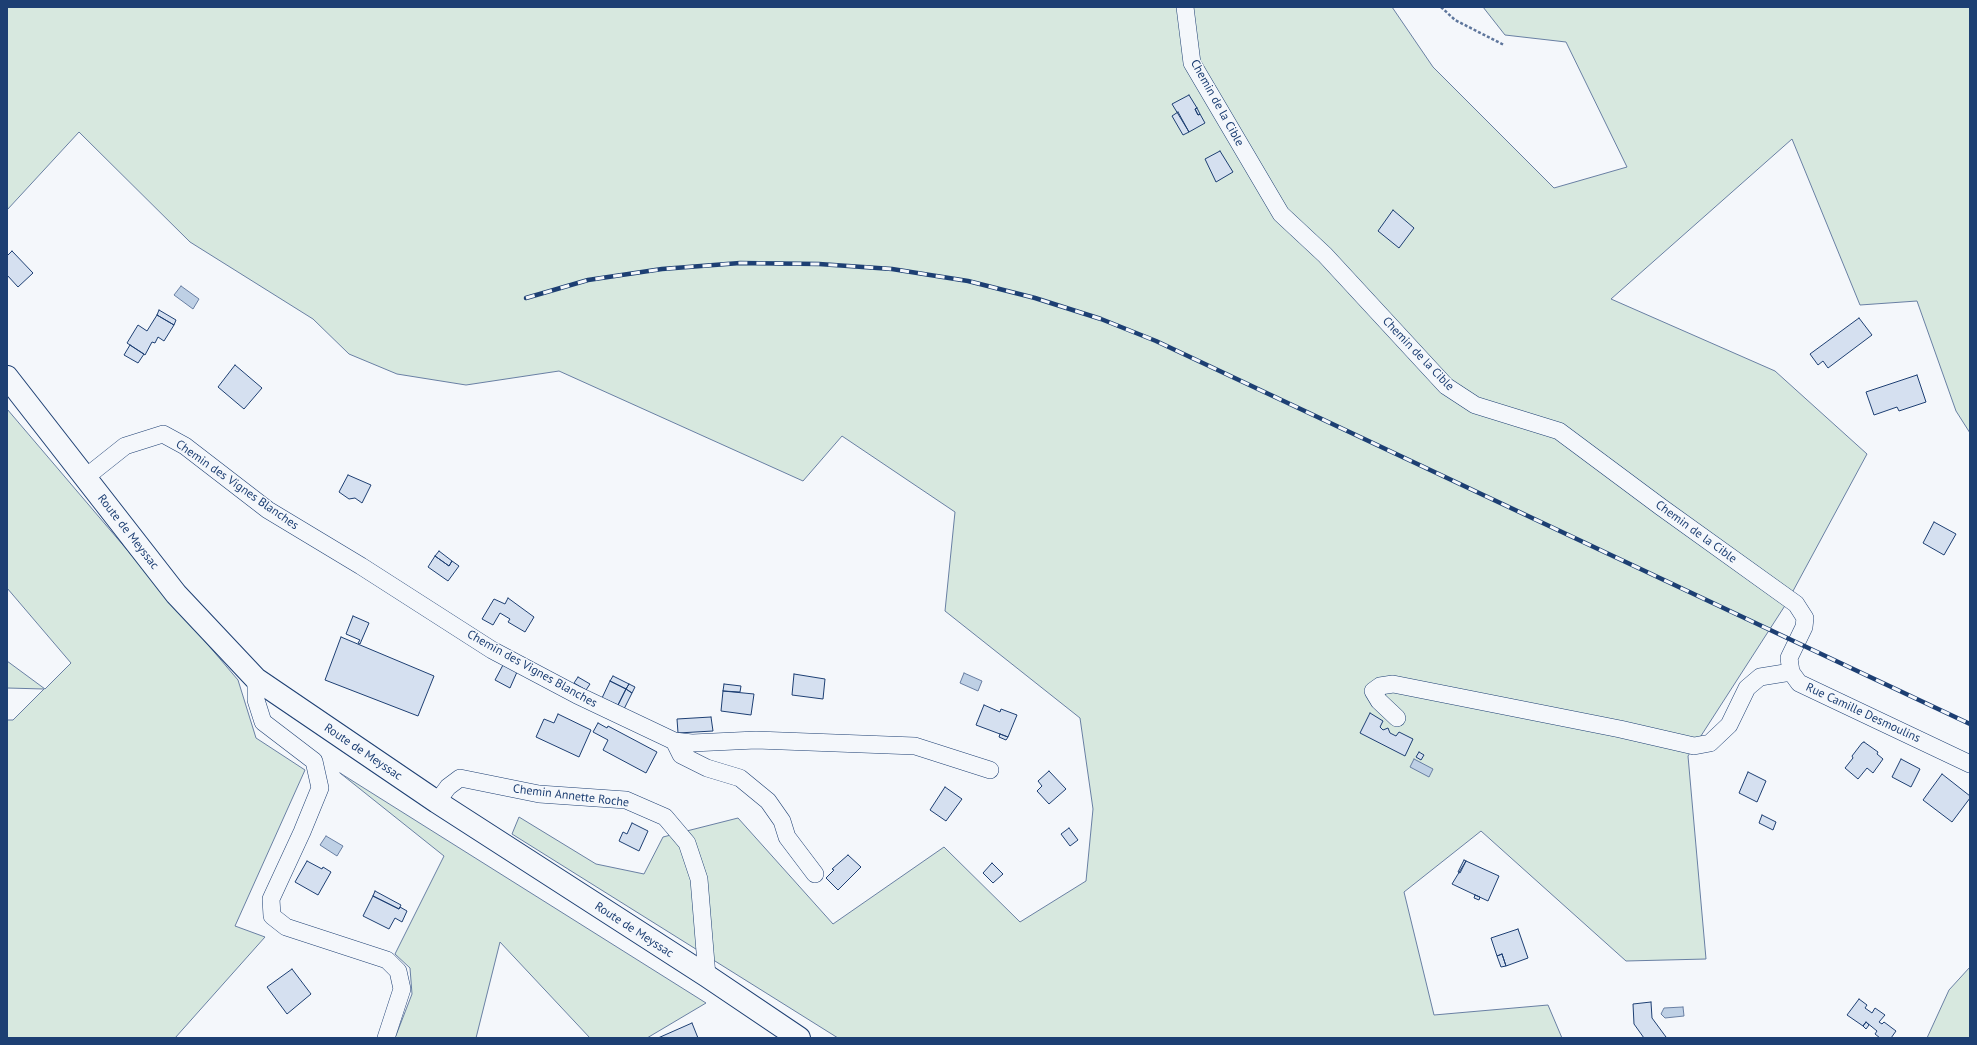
<!DOCTYPE html>
<html>
<head>
<meta charset="utf-8">
<style>
	body { margin:0 }
	#map { position:relative; width:1977px; height:1045px; overflow:hidden; background:#f4f7fb; font-family:"PT Sans",sans-serif }
	canvas { display:block }
	.frame { position:absolute; inset:0; border:8px solid #1d3f73; pointer-events:none }
</style>
</head>
<body>
<div id="map">
<canvas width="1977" height="1045"></canvas>
<div class="frame"></div>
</div>
<script>
const ctx = document.querySelector('canvas').getContext('2d');
ctx.lineJoin = 'round';
function fill(path, color) {
  ctx.fillStyle = color;
  ctx.fill(path, 'evenodd');
}
function toPath(rows) {
  const path = new Path2D();
  for (const r of rows) {
    path.moveTo(r[0], r[1]);
    for (let i = 2; i < r.length; i += 2) path.lineTo(r[i], r[i + 1]);
  }
  return path;
}
function stroke(path, color, width, dash) {
  ctx.strokeStyle = color;
  ctx.lineWidth = width;
  ctx.lineCap = dash ? 'butt' : 'round';
  ctx.setLineDash(dash || []);
  ctx.stroke(path);
}
function label(font, color, halo, rows, align = 'center') {
  ctx.font = font + ' "PT Sans",sans-serif';
  ctx.lineWidth = 3;
  ctx.setLineDash([]);
  ctx.textBaseline = 'middle';
  ctx.strokeStyle = halo;
  ctx.fillStyle = color;
  for (const [text, x, y, turn = 0] of rows) {
    ctx.save();
    ctx.translate(x, y);
    ctx.rotate((+turn || 0) * Math.PI / 180);
    ctx.textAlign = isNaN(turn) ? turn : align;
    if (halo) ctx.strokeText(text, 0, 0);
    ctx.fillText(text, 0, 0);
    ctx.restore();
  }
}
const green = toPath([
	[7,7,1392,7,1433,67,1554,188,1627,167,1566,42,1505,35,1483,7,1970,7,1970,433,1956,411,1917,301,1860,305,1792,139,1611,299,1775,371,1867,454,1786,604,1688,756,1706,959,1626,961,1481,831,1404,892,1434,1015,1548,1005,1562,1038,838,1038,512,834,519,817,596,864,644,874,663,837,738,818,833,924,944,847,1020,922,1086,881,1093,809,1080,718,945,611,955,512,842,436,803,481,559,371,466,385,397,374,349,354,313,319,190,242,79,132,7,210,7,7],
	[7,409,238,680,256,738,305,770,235,926,265,937,175,1038,7,1038,7,720,13,720,44,689,7,688,7,661,45,689,71,663,7,588,7,409],
	[340,773,706,1003,647,1038,590,1038,500,942,476,1038,395,1038,412,994,410,968,395,954,444,856,340,773],
	[1970,967,1970,1038,1927,1038,1949,990,1970,967]
]);
fill(green, '#d7e8df');
stroke(green, '#687fa3', 1);
const water = toPath([
	[181,286,199,299,193,309,174,295,181,286],
	[964,673,982,681,978,691,960,683,964,673],
	[1414,759,1433,769,1429,777,1410,767,1414,759],
	[326,836,343,846,337,856,320,845,326,836],
	[1683,1007,1684,1016,1665,1018,1661,1014,1664,1008,1683,1007]
]);
fill(water, '#bed0e5');
stroke(water, '#687fa3', 1);
const building = toPath([
	[1189,95,1197,108,1195,109,1198,115,1200,114,1205,123,1189,132,1172,104,1189,95],
	[1197,108,1200,114,1198,115,1195,109,1197,108],
	[1178,112,1189,132,1183,135,1172,116,1178,112],
	[1220,151,1233,172,1216,182,1205,159,1220,151],
	[1393,210,1414,228,1399,248,1378,231,1393,210],
	[12,251,33,273,18,287,7,275,7,256,12,251],
	[159,310,176,320,174,325,157,315,159,310],
	[157,315,174,325,164,341,158,337,155,343,152,342,145,355,127,343,138,325,147,331,157,315],
	[1859,318,1872,335,1828,368,1823,361,1818,365,1810,354,1859,318],
	[130,345,144,354,138,363,124,355,130,345],
	[235,365,262,388,244,409,218,387,235,365],
	[1917,375,1926,402,1899,411,1897,407,1874,415,1866,392,1917,375],
	[348,475,371,485,362,503,355,498,349,499,339,492,348,475],
	[1934,522,1956,534,1944,555,1923,543,1934,522],
	[439,551,452,561,449,566,435,556,439,551],
	[435,556,449,566,452,561,459,566,448,581,428,567,435,556],
	[508,598,534,617,525,632,508,622,510,619,500,613,493,625,482,619,494,599,505,604,508,598],
	[353,616,369,623,360,644,358,643,360,640,346,634,353,616],
	[341,637,434,676,418,716,325,680,341,637],
	[503,665,517,672,510,688,495,680,503,665],
	[794,674,825,679,823,699,792,695,794,674],
	[613,676,629,684,626,689,610,681,613,676],
	[578,677,590,684,586,690,574,683,578,677],
	[610,681,626,689,618,705,602,698,610,681],
	[629,684,635,687,632,693,626,689,629,684],
	[724,684,741,686,740,692,723,691,724,684],
	[626,689,632,693,624,709,618,705,626,689],
	[723,691,754,694,751,715,721,711,723,691],
	[984,705,1000,712,1001,709,1017,715,1008,737,976,725,984,705],
	[1370,713,1383,721,1380,727,1383,730,1388,728,1390,733,1396,736,1399,732,1413,739,1405,756,1360,733,1370,713],
	[558,714,591,730,579,757,536,737,544,719,554,723,558,714],
	[711,717,713,731,678,733,677,719,711,717],
	[598,723,607,728,608,726,657,752,646,773,603,750,608,740,593,732,598,723],
	[1000,734,1008,737,1006,740,999,737,1000,734],
	[1864,742,1878,752,1877,754,1883,759,1873,773,1867,768,1858,779,1845,768,1853,758,1852,756,1862,743,1864,742],
	[1419,752,1424,755,1421,760,1416,757,1419,752],
	[1901,759,1920,769,1911,787,1892,777,1901,759],
	[1049,771,1066,789,1049,804,1037,791,1042,786,1038,781,1049,771],
	[1748,772,1766,781,1757,802,1739,793,1748,772],
	[1942,774,1970,796,1970,798,1952,822,1923,800,1942,774],
	[945,787,962,799,946,821,930,810,945,787],
	[1762,815,1776,822,1773,830,1759,823,1762,815],
	[632,823,648,831,639,851,619,841,623,832,627,834,632,823],
	[1069,828,1078,840,1070,846,1061,834,1069,828],
	[848,855,861,867,838,890,826,878,834,870,832,869,848,855],
	[1464,860,1466,861,1460,873,1458,872,1464,860],
	[307,861,322,869,323,867,331,872,318,895,295,882,307,861],
	[1466,861,1499,876,1488,901,1452,884,1466,861],
	[992,863,1003,874,993,883,983,873,992,863],
	[375,891,401,905,399,909,373,896,375,891],
	[1475,895,1480,897,1479,900,1474,898,1475,895],
	[373,896,399,909,400,907,407,911,402,922,395,918,389,929,363,916,373,896],
	[1518,929,1528,958,1506,966,1502,954,1497,956,1491,938,1518,929],
	[1502,954,1506,966,1501,967,1497,956,1502,954],
	[292,969,311,994,287,1014,267,987,292,969],
	[1859,999,1867,1005,1865,1008,1872,1013,1875,1008,1885,1015,1879,1022,1882,1024,1884,1022,1896,1031,1891,1038,1880,1038,1875,1034,1877,1031,1866,1022,1863,1026,1847,1015,1859,999],
	[1651,1002,1652,1018,1666,1037,1664,1038,1644,1038,1634,1024,1633,1004,1651,1002],
	[1866,1022,1869,1025,1866,1029,1863,1026,1866,1022],
	[692,1023,698,1038,658,1038,692,1023]
]);
fill(building, '#d5e0f0');
stroke(building, '#1d3f73', 1);
const minor = toPath([
	[1185,7,1192,63,1281,214,1325,255,1446,386,1475,405,1559,431,1661,507,1796,604,1805,618,1804,627,1789,658,1791,672,1799,683,1970,764],
	[86,477,125,446,163,434,185,446,268,510,361,566,492,650,577,695,674,741,692,743,756,740,915,746,990,770],
	[256,679,256,700,263,722,314,761,320,788,302,832,271,899,272,916,286,927,387,960,398,971,402,989,386,1038],
	[1397,718,1379,701,1373,691,1380,686,1393,684,1620,729,1694,746,1710,743,1729,725,1747,688,1760,677,1791,672],
	[674,741,681,755,707,768,740,778,768,801,782,821,787,837,815,874],
	[437,802,448,787,460,778,539,794,626,800,665,817,687,843,699,879,707,976]
]);
const major = toPath([
	[7,377,176,594,256,679,437,802,707,976,799,1038]
]);
stroke(minor, '#1d3f73', 18);
stroke(major, '#1d3f73', 24);
stroke(toPath([
	[1441,7,1455,20,1504,45]
]), '#5e769c', 2.5, [3, 2]);
stroke(minor, '#f4f7fb', 17);
stroke(major, '#f4f7fb', 22);
const rail = toPath([
	[526,298,588,280,662,269,740,263,819,264,892,269,968,281,1035,298,1101,319,1156,341,1970,724]
]);
stroke(rail, '#1d3f73', 4.5);
stroke(rail, '#f4f7fb', 3, [9]);
label('12px', '#1d3f73', '#f4f7fb', [
	["Chemin de la Cible",1217,103,61],
	["Chemin de la Cible",1418,354,46],
	["Chemin des Vignes Blanches",237,485,35],
	["Route de Meyssac",128,532,52],
	["Chemin de la Cible",1696,532,36],
	["Chemin des Vignes Blanches",532,669,29],
	["Rue Camille Desmoulins",1863,713,25],
	["Route de Meyssac",363,752,34],
	["Chemin Annette Roche",571,796,7],
	["Route de Meyssac",634,930,33]
]);
</script>
</body>
</html>
